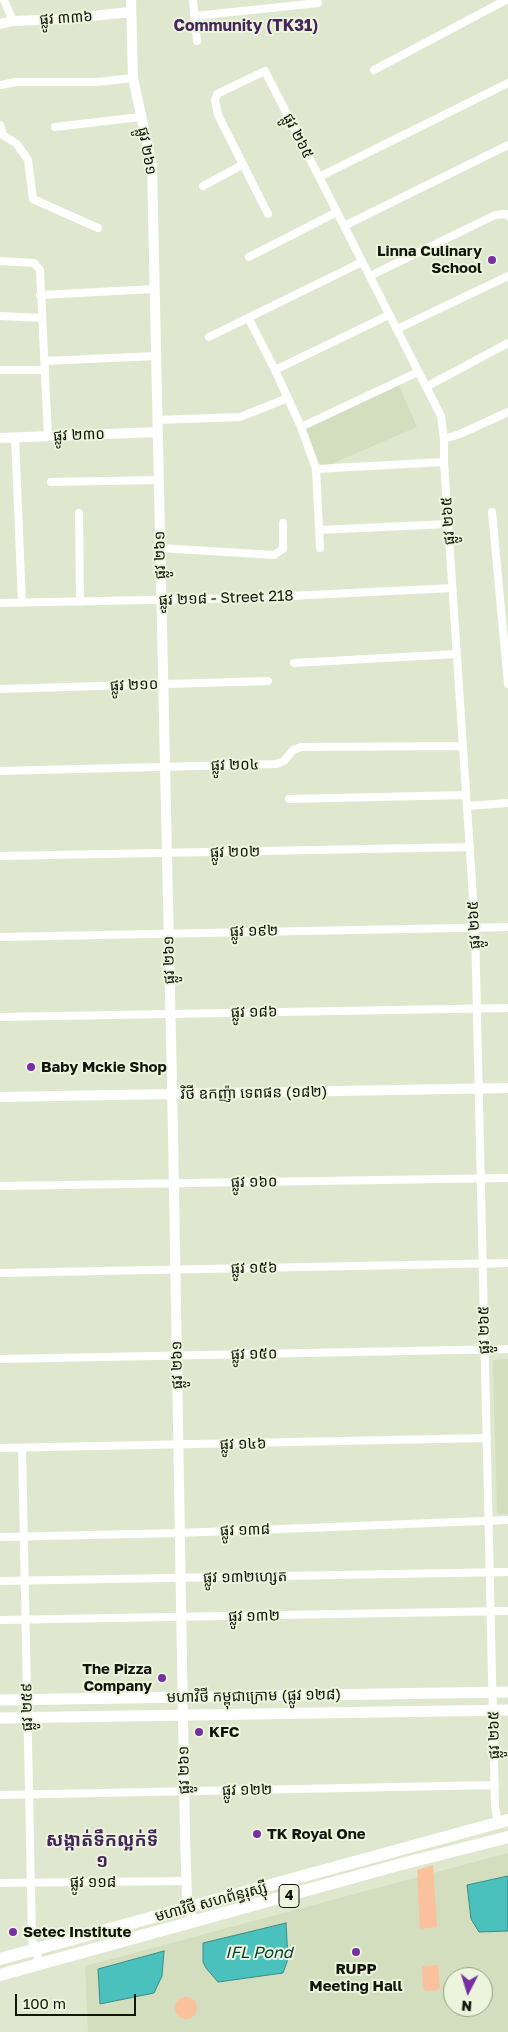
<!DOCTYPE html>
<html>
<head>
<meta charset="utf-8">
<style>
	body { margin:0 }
	#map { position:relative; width:508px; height:2032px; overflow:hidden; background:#dfe8cf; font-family:"Golos Text",sans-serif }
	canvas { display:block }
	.north { position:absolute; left:443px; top:1967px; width:50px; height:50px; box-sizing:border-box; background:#ecf5dc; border:1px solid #959b89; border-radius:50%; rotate:185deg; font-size:14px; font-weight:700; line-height:20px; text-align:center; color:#13150d }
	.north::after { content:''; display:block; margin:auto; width:18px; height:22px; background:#7730a4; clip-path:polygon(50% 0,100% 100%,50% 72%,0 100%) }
	.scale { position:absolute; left:15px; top:1994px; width:121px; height:22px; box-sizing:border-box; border:2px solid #13150d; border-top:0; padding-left:6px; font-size:15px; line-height:18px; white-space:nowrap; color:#13150d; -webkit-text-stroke:4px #ecf5dc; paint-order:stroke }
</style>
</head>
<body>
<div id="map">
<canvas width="508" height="2032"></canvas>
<div class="north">N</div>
<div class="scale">100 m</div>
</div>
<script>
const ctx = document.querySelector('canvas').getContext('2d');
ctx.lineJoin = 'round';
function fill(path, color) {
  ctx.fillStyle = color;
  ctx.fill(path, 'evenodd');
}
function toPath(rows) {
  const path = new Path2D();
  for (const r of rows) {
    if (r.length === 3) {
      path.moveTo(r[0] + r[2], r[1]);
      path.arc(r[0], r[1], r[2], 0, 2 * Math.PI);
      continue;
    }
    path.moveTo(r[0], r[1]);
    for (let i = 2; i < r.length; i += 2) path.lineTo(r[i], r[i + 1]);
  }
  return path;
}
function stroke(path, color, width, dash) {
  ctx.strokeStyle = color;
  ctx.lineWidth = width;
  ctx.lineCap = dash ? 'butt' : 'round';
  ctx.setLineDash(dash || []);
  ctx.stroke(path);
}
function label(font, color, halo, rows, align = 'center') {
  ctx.font = font + ' "Golos Text","Noto Sans Khmer",sans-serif';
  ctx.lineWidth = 4;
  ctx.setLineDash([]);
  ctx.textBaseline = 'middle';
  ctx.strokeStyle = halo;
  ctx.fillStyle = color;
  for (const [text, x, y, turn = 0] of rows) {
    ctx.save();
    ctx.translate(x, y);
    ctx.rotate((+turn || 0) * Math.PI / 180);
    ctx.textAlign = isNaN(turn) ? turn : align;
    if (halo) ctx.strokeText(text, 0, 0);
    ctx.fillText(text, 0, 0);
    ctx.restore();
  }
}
fill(toPath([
	[398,383,417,427,322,468,304,428],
	[508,1359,508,1514,497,1514,493,1360],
	[508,1853,508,2032,88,2032,85,1966],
	[453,1977,483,1977,483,2007,453,2007]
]), '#d3debe');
fill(toPath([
	[433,1865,437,1927,420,1929,417,1870],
	[438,1965,440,1987,438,1990,426,1991,423,1988,422,1966],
	[186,2008,11]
]), '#fbc09c');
const water = toPath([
	[508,1876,508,1931,479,1932,471,1919,467,1885,508,1876],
	[286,1923,288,1959,283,1973,218,1982,206,1968,203,1962,203,1943,286,1923],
	[164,1951,162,1976,154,1993,100,2004,98,1969,164,1951]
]);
fill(water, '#4ac1bc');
stroke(water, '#3a8d88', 1);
stroke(toPath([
	[4,0,13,21],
	[193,0,197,41],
	[195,16,318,3],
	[374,70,506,0],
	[0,85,16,82,97,82,133,78],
	[0,125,3,135,17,144,28,160,33,199,98,228],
	[55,127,140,117],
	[319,177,508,83],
	[203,186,242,165],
	[268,214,218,115,215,100,217,94,265,71,441,416,444,439,444,462,475,927,495,1807,498,1822],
	[344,226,508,145],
	[249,257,337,212],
	[0,261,34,263,40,270,48,436],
	[370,276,495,215,507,214,508,216],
	[40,295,155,289],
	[0,316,42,318],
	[249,319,275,370,301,427,316,469,320,548],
	[397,329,508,276],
	[209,337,362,262],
	[45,361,156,356],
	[0,370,45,370],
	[275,370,389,315],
	[426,387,508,343],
	[157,420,240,417,288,398],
	[301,427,418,372],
	[15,437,22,603],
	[444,439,460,434,508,412],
	[316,469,444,462],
	[51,482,159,480],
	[492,512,508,684],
	[79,513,80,602],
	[319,530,448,524],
	[160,548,274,555,283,549,283,523],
	[0,603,249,598,452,588],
	[294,663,457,654],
	[0,689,268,681],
	[0,771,276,764,284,761,293,750,301,747,463,746],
	[289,799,466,795],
	[467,806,508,803],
	[0,856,470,847],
	[0,937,508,927],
	[0,1017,508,1008],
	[0,1186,508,1178],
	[0,1273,508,1263],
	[0,1359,508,1349],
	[0,1448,487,1438],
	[22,1448,32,1940,40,1964],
	[0,1537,179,1533,508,1520],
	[0,1581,508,1572],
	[0,1620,508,1611],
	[0,1795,495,1785],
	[0,1883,186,1881]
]), '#fff', 8);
stroke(toPath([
	[131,0,133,78,152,166,173,1131,185,1836,187,1898,193,1922],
	[0,24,13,21,62,19,131,12],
	[0,438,158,432],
	[0,1097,508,1088]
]), '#fff', 10);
stroke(toPath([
	[0,1700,508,1692],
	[0,1718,508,1710]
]), '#fff', 11);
stroke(toPath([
	[0,1959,508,1820],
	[0,1975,398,1865,508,1837]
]), '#fff', 12);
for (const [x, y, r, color] of [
	[492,260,5,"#7730a4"],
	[31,1067,5,"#7730a4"],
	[162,1678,5,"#7730a4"],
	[199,1732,5,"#7730a4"],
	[257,1834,5,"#7730a4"],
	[13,1932,5,"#7730a4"],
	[356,1952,5,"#7730a4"]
]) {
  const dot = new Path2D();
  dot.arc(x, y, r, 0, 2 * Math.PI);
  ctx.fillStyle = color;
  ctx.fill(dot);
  stroke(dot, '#ecf5dc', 2);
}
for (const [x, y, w] of [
	[289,1896,20]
]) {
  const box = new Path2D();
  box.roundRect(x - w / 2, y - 11.5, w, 23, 4);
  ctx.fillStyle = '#ecf5dc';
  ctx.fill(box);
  stroke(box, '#13150d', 1);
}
label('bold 14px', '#13150d', null, [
	["4",289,1896]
]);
label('15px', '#13150d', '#ecf5dc', [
	["ផ្លូវ ៣៣៦",66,18,-4],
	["ផ្លូវ ២៦៥",298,136,63],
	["ផ្លូវ ២៦១",147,151,80],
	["ផ្លូវ ២៣០",79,435,-2],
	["ផ្លូវ ២៦៥",448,521,-94],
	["ផ្លូវ ២៦១",160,555,-91],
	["ផ្លូវ ២១៨ - Street 218",226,598,-2],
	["ផ្លូវ ២១០",134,685,-2],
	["ផ្លូវ ២០៤",235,765,-1],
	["ផ្លូវ ២០២",235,852,-1],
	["ផ្លូវ ២៦៥",474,925,-93],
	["ផ្លូវ ១៩២",254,931,-1],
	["ផ្លូវ ២៦១",169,960,-91],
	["ផ្លូវ ១៨៦",254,1012,-1],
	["វិថី ឧកញ៉ា ទេពផន (១៨២)",254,1093,-1],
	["ផ្លូវ ១៦០",254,1182,-1],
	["ផ្លូវ ១៥៦",254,1268,-1],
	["ផ្លូវ ២៦៥",484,1330,-91],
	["ផ្លូវ ១៥០",254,1354,-1],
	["ផ្លូវ ២៦១",177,1365,-91],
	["ផ្លូវ ១៤៦",243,1444,-1],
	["ផ្លូវ ១៣៨",245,1530,-2],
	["ផ្លូវ ១៣២ហ្សេត",245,1577,-1],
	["ផ្លូវ ១៣២",254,1616,-1],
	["មហាវិថី កម្ពុជាក្រោម (ផ្លូវ ១២៨)",254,1696,-1],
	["ផ្លូវ ២៥៩",27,1707,-91],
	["ផ្លូវ ២៦៥",494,1735,-91],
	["ផ្លូវ ២៦១",184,1770,-91],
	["ផ្លូវ ១២២",247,1790,-1],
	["ផ្លូវ ១១៨",93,1882],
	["មហាវិថី សហព័ន្ធរុស្ស៊ី",211,1902,-15]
]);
label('bold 15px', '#13150d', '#ecf5dc', [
	["Linna Culinary",482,251,"right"],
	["School",482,268,"right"],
	["Baby Mckie Shop",41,1067],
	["The Pizza",152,1669,"right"],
	["Company",152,1686,"right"],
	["KFC",209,1732],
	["TK Royal One",267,1834],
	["Setec Institute",23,1932],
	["RUPP",356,1969,"center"],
	["Meeting Hall",356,1986,"center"]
], 'left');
label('bold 16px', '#45245c', '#ecf5dc', [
	["Community (TK31)",246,26]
]);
label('italic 16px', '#033c3a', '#ecf5dc', [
	["IFL Pond",259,1953]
]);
label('bold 18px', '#45245c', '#ecf5dc', [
	["សង្កាត់ទឹកល្អក់ទី",102,1840],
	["១",102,1861]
]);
</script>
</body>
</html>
